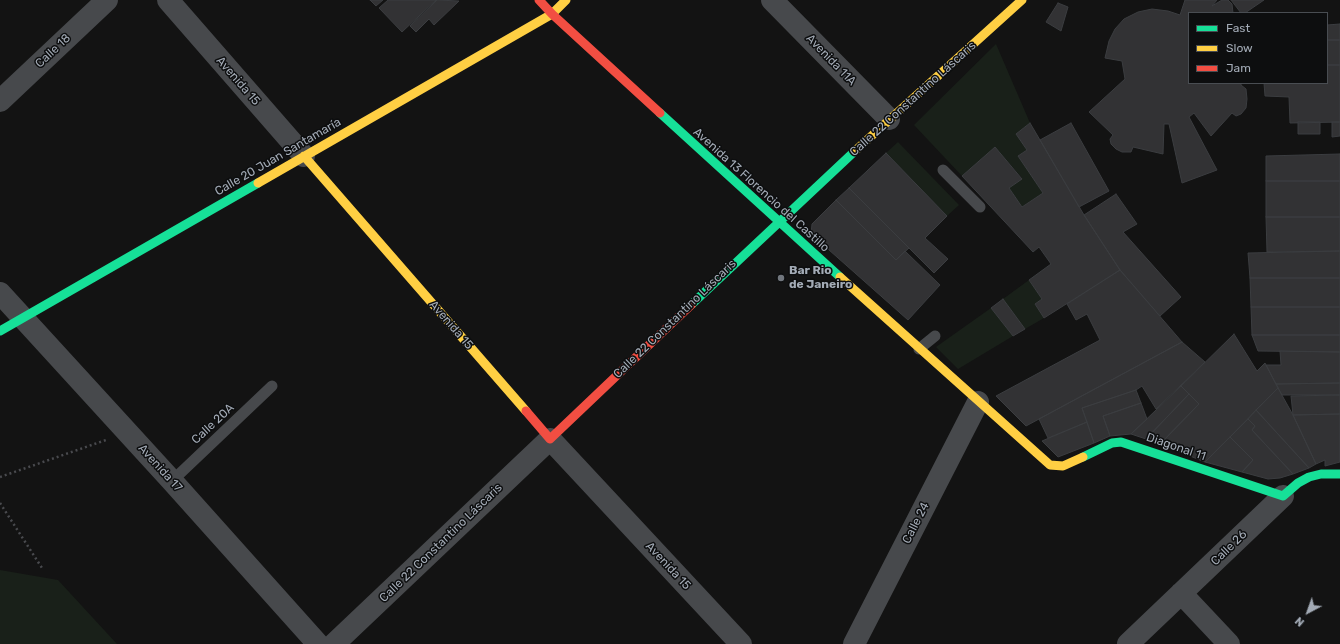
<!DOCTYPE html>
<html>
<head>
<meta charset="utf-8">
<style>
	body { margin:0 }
	#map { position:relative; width:1340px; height:644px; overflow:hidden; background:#131313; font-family:Rubik,sans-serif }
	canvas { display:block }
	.legend { position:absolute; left:1188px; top:12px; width:140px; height:72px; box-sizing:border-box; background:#0d0e0f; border:1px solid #494d52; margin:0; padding:5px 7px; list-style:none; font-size:12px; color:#a3abb6 }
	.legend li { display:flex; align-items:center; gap:8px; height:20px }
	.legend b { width:20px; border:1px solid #494d52 }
	.north { position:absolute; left:1288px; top:592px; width:40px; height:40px; -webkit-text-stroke:3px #0d0e0f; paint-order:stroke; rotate:221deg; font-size:11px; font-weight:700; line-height:16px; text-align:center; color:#a3abb6 }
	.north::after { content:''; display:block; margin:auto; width:14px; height:18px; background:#a3abb6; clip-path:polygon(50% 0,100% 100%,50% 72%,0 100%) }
</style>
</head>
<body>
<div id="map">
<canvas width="1340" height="644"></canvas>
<ul class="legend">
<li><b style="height:5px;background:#16e098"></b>Fast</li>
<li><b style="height:5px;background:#ffcf43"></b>Slow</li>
<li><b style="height:5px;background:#f24e42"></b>Jam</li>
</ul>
<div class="north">N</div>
</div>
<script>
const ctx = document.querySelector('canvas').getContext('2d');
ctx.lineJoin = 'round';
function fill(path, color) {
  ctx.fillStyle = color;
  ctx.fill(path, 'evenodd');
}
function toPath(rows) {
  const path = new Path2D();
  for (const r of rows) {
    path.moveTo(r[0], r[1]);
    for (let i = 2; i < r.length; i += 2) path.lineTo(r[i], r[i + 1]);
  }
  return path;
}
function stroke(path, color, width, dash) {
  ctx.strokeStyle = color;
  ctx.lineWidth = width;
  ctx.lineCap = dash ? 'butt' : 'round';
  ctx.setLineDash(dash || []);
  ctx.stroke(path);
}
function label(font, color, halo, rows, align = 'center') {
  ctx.font = font + ' Rubik,sans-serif';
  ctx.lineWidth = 3;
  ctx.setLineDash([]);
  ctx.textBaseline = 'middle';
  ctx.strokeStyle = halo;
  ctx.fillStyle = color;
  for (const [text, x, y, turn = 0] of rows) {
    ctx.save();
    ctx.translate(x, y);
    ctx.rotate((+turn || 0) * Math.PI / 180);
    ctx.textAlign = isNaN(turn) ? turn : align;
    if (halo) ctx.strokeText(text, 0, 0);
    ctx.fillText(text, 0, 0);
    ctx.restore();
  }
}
fill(toPath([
	[996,44,1030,123,1016,134,1027,150,1018,156,1043,193,1022,207,1009,188,1022,178,995,147,962,176,914,125],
	[898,142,959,205,947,216,886,153],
	[1029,280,1042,299,1035,304,1044,318,1025,329,1003,299],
	[991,308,1013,336,958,369,936,347],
	[0,570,58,580,117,644,0,644]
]), '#192019');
const building = toPath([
	[370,0,383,0,376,6,370,0],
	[388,0,436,0,402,32,379,8,388,0],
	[437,0,459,1,434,25,429,19,416,32,410,26,437,0],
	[1185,0,1217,0,1212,6,1222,0,1228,0,1232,4,1233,13,1189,13,1189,83,1241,83,1241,85,1246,89,1247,99,1246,108,1241,114,1236,116,1232,113,1211,136,1194,113,1189,117,1217,170,1182,183,1169,124,1164,124,1163,154,1133,147,1131,152,1122,152,1116,149,1111,144,1110,139,1113,135,1089,112,1125,79,1122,61,1105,58,1109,41,1115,29,1124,19,1138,12,1152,9,1168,11,1180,15,1185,0],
	[1231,0,1264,0,1245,13,1241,13,1231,0],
	[1058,3,1068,7,1061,31,1046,22,1058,3],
	[1340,24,1340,40,1327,40,1327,25,1340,24],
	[1327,40,1340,40,1340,65,1327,65,1327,40],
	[1327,65,1340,65,1340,122,1290,123,1289,97,1265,96,1264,83,1327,83,1327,65],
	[1298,122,1320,122,1320,134,1298,134,1298,122],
	[1332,122,1340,122,1340,136,1332,137,1332,122],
	[1030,123,1084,215,1120,270,1044,318,1035,304,1042,299,1029,280,1051,264,1039,247,1033,252,962,176,995,147,1022,179,1009,188,1022,207,1043,193,1018,156,1027,150,1016,134,1030,123],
	[1071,123,1109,191,1079,207,1040,140,1071,123],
	[886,153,947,216,925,238,948,259,934,273,849,188,886,153],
	[1340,154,1340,181,1266,181,1266,156,1340,154],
	[1266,181,1340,181,1340,217,1266,217,1266,181],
	[849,188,909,248,896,260,836,200,849,188],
	[1116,194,1137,224,1123,232,1181,297,1160,316,1120,270,1084,215,1116,194],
	[836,200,896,260,905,251,940,285,908,320,811,234,812,224,836,200],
	[1266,217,1340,217,1340,251,1267,252,1266,217],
	[1340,251,1340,278,1250,278,1248,253,1340,251],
	[1120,270,1182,342,1026,426,996,396,1100,340,1087,314,1076,320,1067,304,1120,270],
	[1250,278,1340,278,1340,307,1251,307,1250,278],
	[1003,299,1025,329,1013,336,991,308,1003,299],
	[1251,307,1340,307,1340,335,1252,335,1251,307],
	[1234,334,1257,371,1265,363,1278,388,1205,462,1160,444,1199,404,1181,386,1234,334],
	[1252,335,1340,335,1340,352,1258,351,1252,335],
	[1182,342,1205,362,1156,409,1142,386,1136,390,1082,408,1087,422,1048,438,1039,419,1182,342],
	[1280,351,1340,352,1340,383,1276,384,1266,365,1281,365,1280,351],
	[1340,383,1340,395,1282,395,1276,384,1340,383],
	[1181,386,1189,394,1146,439,1131,434,1181,386],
	[1278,388,1293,415,1316,464,1309,468,1256,410,1278,388],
	[1136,390,1141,403,1103,416,1110,436,1094,443,1082,408,1136,390],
	[1189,394,1199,404,1160,444,1146,439,1189,394],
	[1340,395,1340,414,1293,415,1291,396,1340,395],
	[1141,403,1147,419,1131,434,1110,436,1103,416,1141,403],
	[1256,410,1309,468,1293,474,1252,430,1255,426,1248,419,1256,410],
	[1340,414,1340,462,1325,466,1325,460,1316,464,1293,415,1340,414],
	[1248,419,1255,426,1252,430,1293,474,1280,478,1268,479,1242,472,1253,460,1230,437,1248,419],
	[1087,422,1094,443,1058,457,1042,441,1087,422],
	[1230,437,1253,460,1242,472,1205,462,1230,437]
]);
fill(building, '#323234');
stroke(building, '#3b3d40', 1);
stroke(toPath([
	[0,477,106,440],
	[0,503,42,568]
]), '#494a4e', 2.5, [2, 3]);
stroke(toPath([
	[943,170,980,207],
	[919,349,935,336],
	[172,481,272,386]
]), '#47494c', 11);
stroke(toPath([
	[168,0,304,156],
	[772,0,889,119],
	[0,101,107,0],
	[0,293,172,481,318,644],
	[1181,593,1229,644],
	[334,644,550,439,741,644],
	[854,644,978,402],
	[1128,644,1283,496]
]), '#47494c', 22);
stroke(toPath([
	[660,113,840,277],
	[692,304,856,150],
	[0,331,258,183],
	[1083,457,1112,443,1121,442,1283,496,1298,483,1309,477,1321,474,1340,474]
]), '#16e098', 9);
stroke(toPath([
	[856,150,1022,0],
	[304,156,526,411],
	[258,183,552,14,566,0],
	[840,277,1050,465,1063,466,1083,457]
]), '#ffcf43', 9);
stroke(toPath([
	[539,0,552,14,660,113],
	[526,411,550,439,692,304]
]), '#f24e42', 9);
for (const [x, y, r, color] of [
	[781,278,4,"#71767d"]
]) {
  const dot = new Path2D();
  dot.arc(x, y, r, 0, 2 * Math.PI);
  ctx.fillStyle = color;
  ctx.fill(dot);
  stroke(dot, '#0d0e0f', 1.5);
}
label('12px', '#a3abb6', '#0d0e0f', [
	["Calle 18",53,51,-43],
	["Avenida 11A",831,60,46],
	["Avenida 15",238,81,49],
	["Calle 22 Constantino Láscaris",913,99,-42],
	["Calle 20 Juan Santamaría",278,157,-30],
	["Avenida 13 Florencio del Castillo",761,190,42],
	["Calle 22 Constantino Láscaris",675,319,-44],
	["Avenida 15",451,325,49],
	["Calle 20A",213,424,-43],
	["Diagonal 11",1176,447,19],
	["Avenida 17",160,468,48],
	["Calle 24",916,523,-63],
	["Calle 22 Constantino Láscaris",441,543,-44],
	["Calle 26",1229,548,-44],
	["Avenida 15",668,566,47]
]);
label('bold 12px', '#a3abb6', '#0d0e0f', [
	["Bar Rio",789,271],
	["de Janeiro",789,285]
], 'left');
</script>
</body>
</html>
